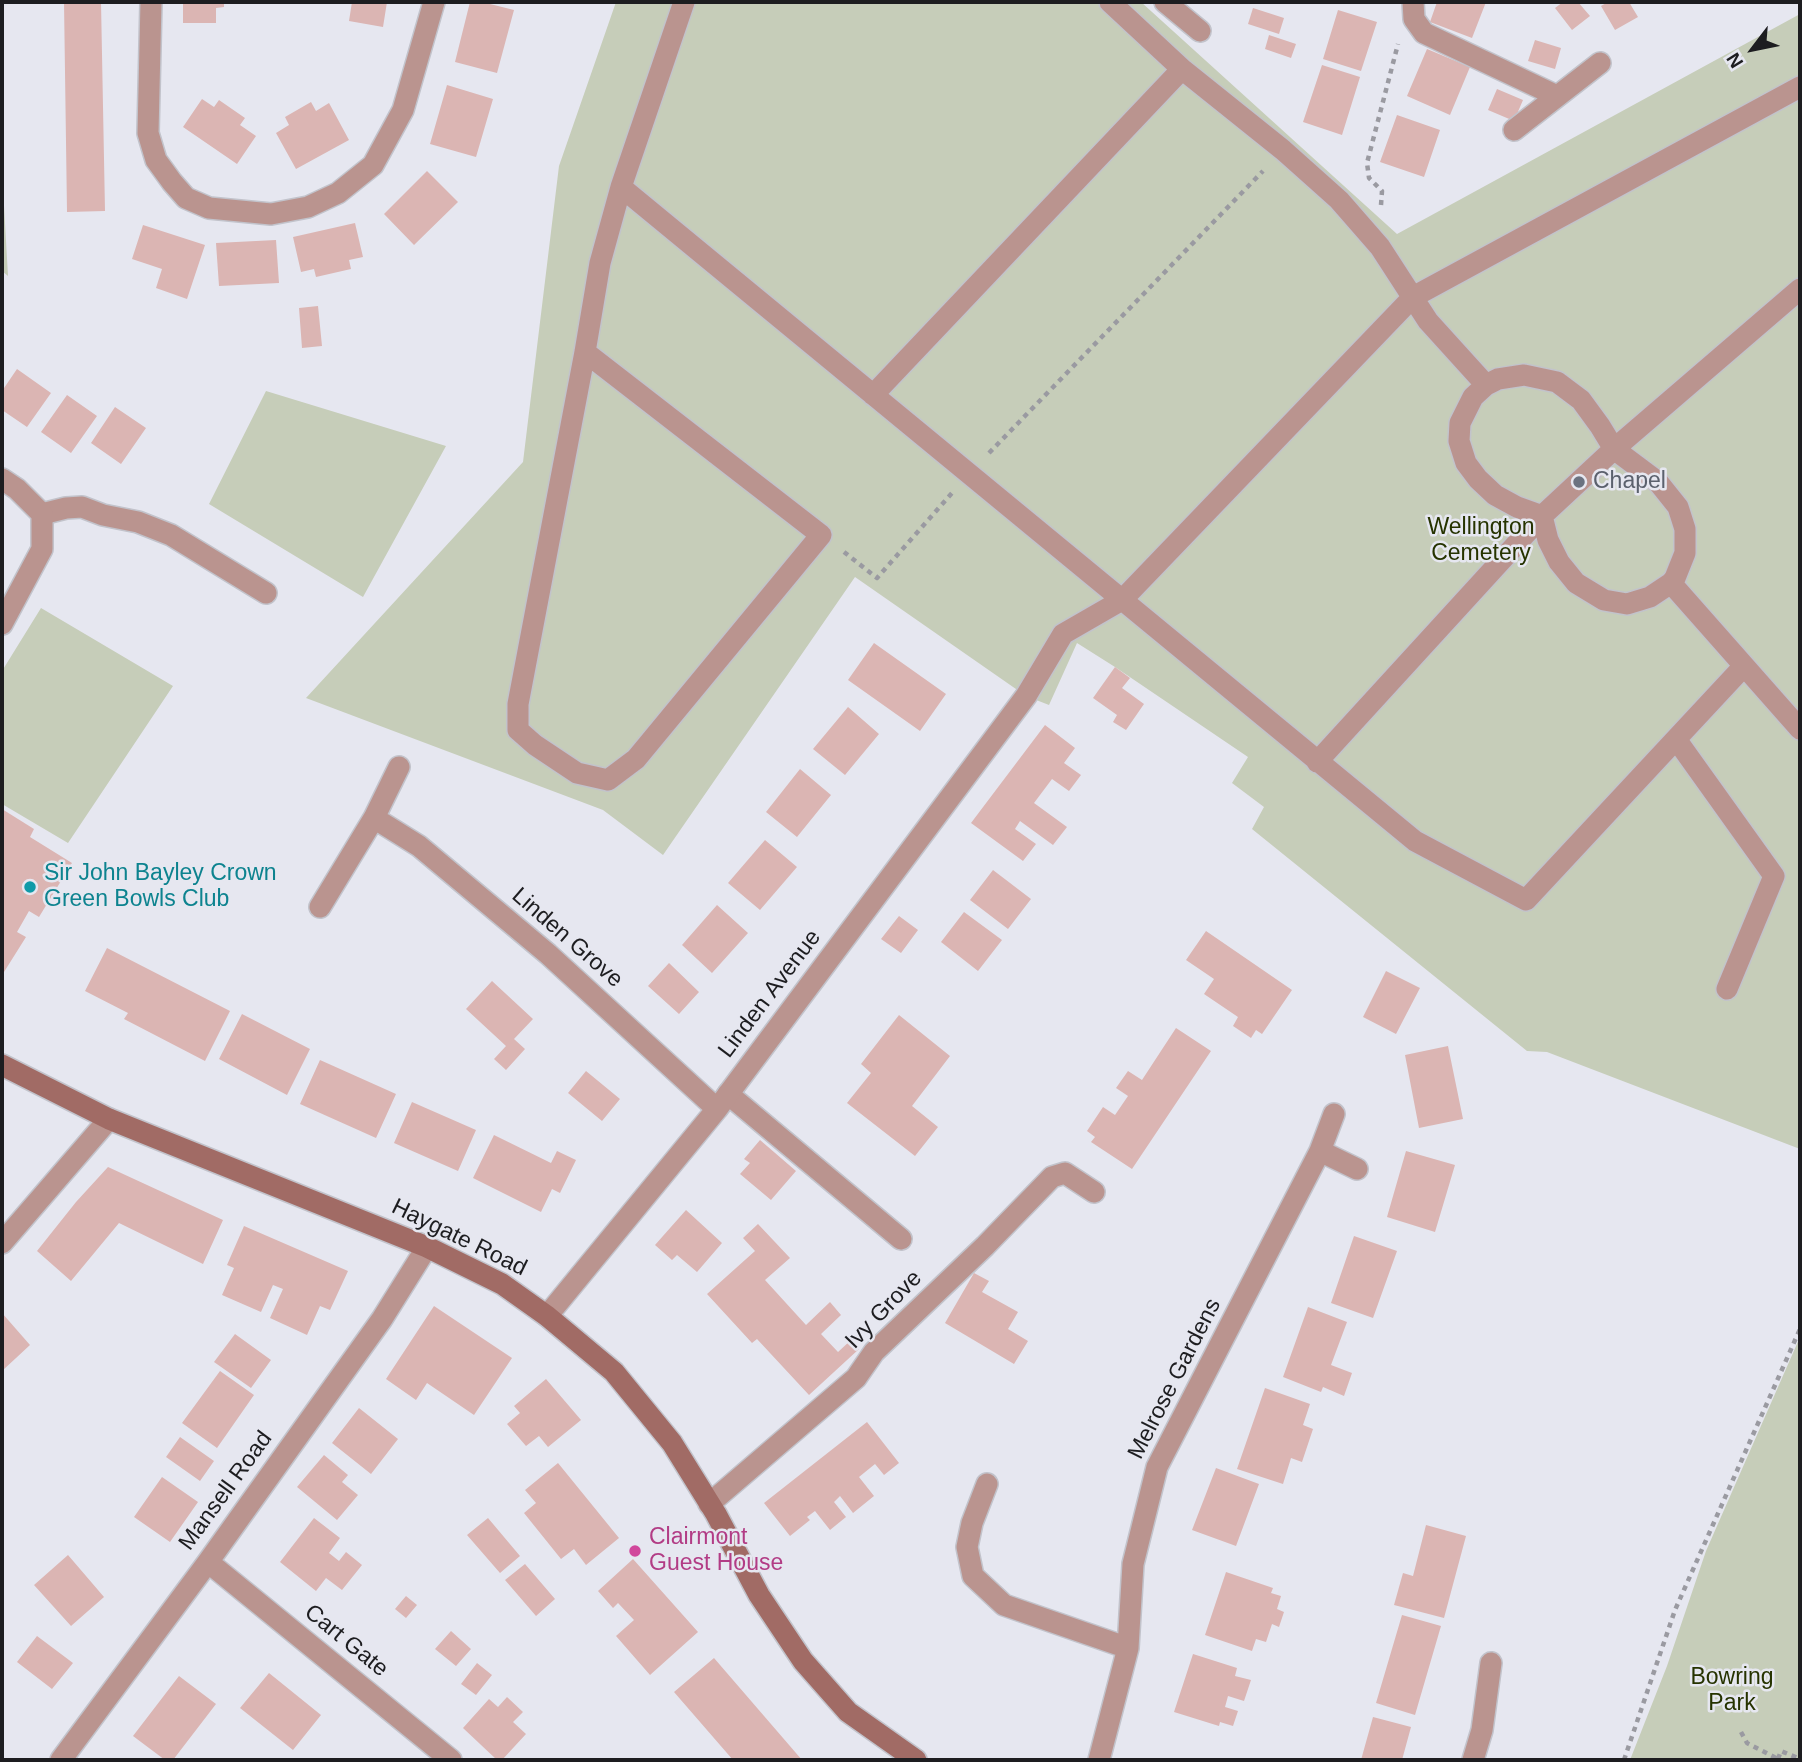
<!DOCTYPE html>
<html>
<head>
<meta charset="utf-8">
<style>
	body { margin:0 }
	#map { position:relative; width:1802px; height:1762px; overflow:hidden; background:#e6e7f0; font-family:Helvetica,sans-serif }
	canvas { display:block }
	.frame { position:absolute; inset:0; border:4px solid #1d1d20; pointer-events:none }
	.north { position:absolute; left:1718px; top:14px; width:70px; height:70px; -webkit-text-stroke:5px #e6e7f0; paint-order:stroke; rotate:238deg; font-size:19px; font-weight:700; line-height:28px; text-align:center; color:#1d1d20 }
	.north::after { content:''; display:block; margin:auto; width:24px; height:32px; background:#1d1d20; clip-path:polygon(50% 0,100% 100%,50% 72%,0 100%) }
</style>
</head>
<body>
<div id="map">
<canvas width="1802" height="1762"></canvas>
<div class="frame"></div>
<div class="north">N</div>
</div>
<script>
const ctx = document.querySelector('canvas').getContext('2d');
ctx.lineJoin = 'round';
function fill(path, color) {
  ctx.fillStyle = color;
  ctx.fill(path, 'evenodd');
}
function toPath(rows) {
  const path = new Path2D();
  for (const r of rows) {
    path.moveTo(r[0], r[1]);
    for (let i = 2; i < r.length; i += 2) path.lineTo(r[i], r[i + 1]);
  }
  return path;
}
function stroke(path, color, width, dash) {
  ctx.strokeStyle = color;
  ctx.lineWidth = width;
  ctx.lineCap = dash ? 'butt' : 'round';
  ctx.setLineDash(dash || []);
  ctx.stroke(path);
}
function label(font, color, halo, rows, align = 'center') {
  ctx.font = font + ' Helvetica,sans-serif';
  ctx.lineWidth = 5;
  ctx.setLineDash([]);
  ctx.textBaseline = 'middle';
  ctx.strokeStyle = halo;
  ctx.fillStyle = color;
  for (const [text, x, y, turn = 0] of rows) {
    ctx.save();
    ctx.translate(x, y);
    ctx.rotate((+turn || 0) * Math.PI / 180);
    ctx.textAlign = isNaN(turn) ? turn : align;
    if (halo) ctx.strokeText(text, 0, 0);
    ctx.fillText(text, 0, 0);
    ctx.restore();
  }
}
fill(toPath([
	[616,2,1141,2,1397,234,1800,14,1800,1149,1547,1052,1527,1051,1252,829,1264,807,1232,783,1248,757,1115,667,1077,643,1049,705,1026,696,855,577,663,855,603,810,306,698,523,462,559,166],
	[2,170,8,276,2,271],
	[266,391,446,446,363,597,209,504],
	[41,608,173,686,68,843,2,804,2,671],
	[1800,1337,1800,1760,1630,1760,1667,1666,1706,1551]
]), '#c6cdb9');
fill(toPath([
	[64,2,101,2,105,211,67,212],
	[183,2,224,2,224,7,216,8,216,23,183,23],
	[352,2,387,2,383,27,349,21],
	[470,2,482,2,514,10,497,73,455,62],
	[1437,2,1486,2,1472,38,1430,22],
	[1563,2,1578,2,1590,16,1572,30,1555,8],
	[1608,2,1629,2,1638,17,1615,30,1601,6],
	[1253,8,1284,18,1279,34,1248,24],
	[1338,10,1377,22,1361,71,1323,59],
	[1269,35,1296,44,1291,58,1265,49],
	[1535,40,1561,48,1555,69,1528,61],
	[1427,49,1470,67,1450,115,1407,96],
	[1322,65,1360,77,1342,135,1303,122],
	[447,85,493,99,476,157,430,144],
	[1497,89,1523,100,1514,121,1488,110],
	[202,99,214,107,219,100,245,118,240,125,256,136,237,164,183,127],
	[311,102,316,111,329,103,349,140,296,169,276,133,289,125,285,117],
	[1397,115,1440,130,1424,177,1380,162],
	[427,171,458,202,414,245,384,214],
	[355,223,363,257,349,260,351,269,316,277,314,269,301,272,293,237],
	[143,225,205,245,187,299,156,288,162,269,132,259],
	[276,240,279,283,219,286,216,243],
	[318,306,322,346,302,348,299,308],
	[17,369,51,393,27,427,2,410,2,391],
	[67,395,97,416,71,453,41,432],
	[115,407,146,428,121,464,91,443],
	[874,643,946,694,920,731,848,680],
	[1115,667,1130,678,1122,688,1144,704,1126,730,1113,722,1117,715,1093,698],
	[848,707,879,734,845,775,813,749],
	[1045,725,1075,748,1064,763,1081,775,1069,791,1052,779,1034,803,1067,827,1053,845,1020,821,1015,829,1036,844,1023,861,971,823],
	[800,769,831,795,797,837,766,812],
	[2,809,34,829,30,837,72,863,39,917,29,911,17,932,26,937,4,972,2,971],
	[765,840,797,867,760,910,728,883],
	[993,870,1031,899,1008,929,970,900],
	[717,905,748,933,712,973,682,945],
	[964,912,1002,940,978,971,941,942],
	[899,916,918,930,901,953,881,939],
	[1206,931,1292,990,1262,1034,1256,1030,1251,1038,1233,1026,1238,1017,1204,994,1214,979,1186,960],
	[107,948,230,1011,205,1061,124,1019,128,1013,85,991],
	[669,963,699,992,679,1014,648,986],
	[1386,971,1420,988,1396,1034,1363,1017],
	[492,981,533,1019,514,1039,525,1049,506,1070,494,1059,506,1046,466,1009],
	[242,1014,310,1049,287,1095,219,1059],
	[899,1015,950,1056,912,1106,938,1127,915,1156,847,1103,871,1073,861,1064],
	[1176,1028,1211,1051,1132,1169,1091,1142,1095,1137,1087,1131,1103,1107,1115,1115,1128,1096,1116,1088,1128,1071,1142,1080],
	[1448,1046,1463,1119,1419,1128,1405,1055],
	[320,1060,396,1094,376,1138,300,1104],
	[586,1071,620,1099,602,1121,568,1093],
	[412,1102,476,1130,458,1171,394,1143],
	[494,1135,551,1163,557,1151,576,1160,560,1193,552,1189,541,1212,473,1178],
	[760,1140,796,1171,771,1200,740,1174,750,1163,744,1159],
	[1406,1151,1455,1165,1435,1232,1387,1217],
	[108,1167,223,1220,203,1264,119,1223,71,1281,37,1251,76,1202],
	[686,1210,722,1243,697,1272,677,1255,672,1260,655,1245],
	[758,1224,790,1258,765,1280,806,1325,830,1302,841,1315,821,1334,838,1352,851,1340,859,1349,809,1395,757,1339,752,1343,707,1294,755,1251,743,1238],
	[244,1226,348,1271,330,1310,320,1306,307,1335,270,1318,283,1289,273,1285,261,1312,222,1295,234,1268,227,1265],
	[1354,1236,1397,1251,1373,1318,1331,1303],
	[974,1273,989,1281,982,1292,1018,1312,1008,1329,1028,1341,1014,1364,945,1323],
	[434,1306,512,1358,474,1415,427,1383,416,1400,386,1379],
	[1308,1307,1347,1322,1331,1365,1352,1373,1344,1396,1323,1387,1321,1392,1283,1377],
	[2,1313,30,1345,2,1371],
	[235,1334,271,1360,251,1388,214,1362],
	[220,1371,254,1395,217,1448,182,1423],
	[546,1379,581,1420,548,1447,539,1436,526,1446,507,1424,520,1413,514,1406],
	[1265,1388,1310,1404,1303,1425,1313,1429,1302,1462,1291,1458,1283,1484,1237,1469],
	[359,1408,398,1439,371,1474,332,1443],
	[867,1422,899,1463,884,1475,875,1464,859,1477,874,1496,853,1513,840,1496,834,1502,846,1517,830,1530,815,1511,807,1517,810,1520,790,1536,764,1503],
	[180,1437,214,1461,200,1481,166,1457],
	[324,1455,348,1475,342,1482,358,1495,337,1520,297,1487],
	[558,1463,619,1538,586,1565,574,1549,561,1559,524,1513,536,1503,525,1490],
	[1216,1468,1259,1484,1236,1546,1192,1530],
	[162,1477,198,1502,170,1542,134,1517],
	[314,1518,340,1538,329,1553,339,1561,346,1552,362,1565,342,1590,326,1578,316,1591,280,1562],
	[488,1518,520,1556,500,1573,467,1535],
	[1426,1525,1466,1536,1444,1618,1394,1605,1403,1573,1413,1576],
	[68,1555,104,1597,71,1626,34,1585],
	[633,1559,698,1632,650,1675,616,1636,634,1620,618,1603,613,1608,598,1591],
	[525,1564,555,1599,536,1616,505,1580],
	[1226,1572,1273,1588,1271,1593,1281,1596,1277,1609,1284,1612,1279,1627,1272,1624,1266,1642,1256,1639,1252,1651,1205,1635],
	[406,1596,417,1605,406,1618,395,1609],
	[1402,1615,1441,1626,1415,1715,1376,1703],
	[451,1631,471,1649,456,1666,435,1649],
	[37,1636,73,1663,52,1689,17,1662],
	[1193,1654,1237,1668,1235,1676,1251,1680,1244,1701,1228,1696,1225,1707,1238,1711,1233,1726,1220,1722,1219,1726,1174,1712],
	[714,1658,802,1760,733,1760,674,1692],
	[477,1663,492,1675,476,1695,461,1684],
	[269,1673,321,1715,293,1750,240,1708],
	[179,1676,216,1704,173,1760,165,1760,133,1736],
	[507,1697,523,1712,513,1722,526,1734,502,1760,497,1760,463,1728,489,1699,498,1707],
	[1373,1717,1411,1727,1402,1760,1361,1760]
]), '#dbb5b3');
const lane = toPath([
	[1165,2,1200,31],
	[1413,2,1414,19,1424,33,1557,96],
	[1514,130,1600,63],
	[42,514,66,508,82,507,103,515,138,522,171,535,266,593],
	[728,1094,901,1239],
	[709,1504,856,1378,874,1352,985,1246,1052,1177,1065,1173,1094,1192]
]);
const street = toPath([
	[151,2,148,133,156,160,172,182,186,198,209,208,271,214,308,207,338,193,373,165,403,110,434,2],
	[1110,2,1182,69,1283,150,1339,200,1380,247,1428,321,1486,385],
	[621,187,1415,841,1526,900,1744,666],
	[585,352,821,535,636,759,608,780,577,773,535,745,518,730,518,704,585,352,600,263,621,187,684,2],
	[1524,375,1557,382,1581,400,1600,426,1614,449,1658,482,1678,507,1685,529,1685,553,1675,578,1671,583,1650,597,1627,604,1604,600,1576,583,1559,562,1548,540,1542,516,1517,507,1495,495,1478,479,1466,463,1459,441,1460,423,1473,397,1486,385,1498,379,1524,375],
	[873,395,1182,69],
	[2,479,17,489,42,514,42,549,2,624],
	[1671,583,1800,729],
	[1676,739,1774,876,1727,989],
	[1317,762,1542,516,1614,449,1800,289],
	[374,818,419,846,548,954,717,1109],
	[320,907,374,818,399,767],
	[1320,1151,1357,1169],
	[2,1243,109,1119],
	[547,1316,717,1109,1026,696,1063,634,1122,600,1413,297,1800,87],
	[987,1484,972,1523,967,1547,973,1576,1004,1605,1128,1648],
	[208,1562,451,1760],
	[61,1760,208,1562,382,1319,427,1247],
	[1099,1760,1128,1648,1133,1564,1157,1467,1320,1151,1334,1114],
	[1473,1760,1482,1730,1491,1663]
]);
const secondary = toPath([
	[2,1065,109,1119,427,1247,502,1284,547,1316,614,1372,672,1443,716,1514,759,1595,803,1661,848,1712,916,1760]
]);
stroke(lane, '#c2c3cb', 24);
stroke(street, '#c2c3cb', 24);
stroke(secondary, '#c2c3cb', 24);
stroke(toPath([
	[1381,205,1382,191,1369,178,1367,163,1398,44],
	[989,453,1263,171],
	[844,552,877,578,952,493],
	[1741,1732,1747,1743,1778,1759,1777,1760],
	[1778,1759,1781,1751,1800,1759],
	[1624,1760,1675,1610,1800,1329]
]), '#9a9aa1', 4.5, [5, 5]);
stroke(lane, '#ba948f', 21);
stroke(street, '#ba948f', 21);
stroke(secondary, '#a16b65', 21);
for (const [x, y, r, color] of [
	[1579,482,7,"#6b7280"],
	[30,887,7,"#0f9aa8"],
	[635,1551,7,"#d1479c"]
]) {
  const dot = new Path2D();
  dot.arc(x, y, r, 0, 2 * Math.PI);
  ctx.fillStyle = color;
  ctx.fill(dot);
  stroke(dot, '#e6e7f0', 2.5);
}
label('23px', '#5b616d', '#e6e7f0', [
	["Chapel",1593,482]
], 'left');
label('23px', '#263300', '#e6e7f0', [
	["Wellington",1481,528],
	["Cemetery",1481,554],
	["Bowring",1732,1678],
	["Park",1732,1704]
]);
label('23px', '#0d838f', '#e6e7f0', [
	["Sir John Bayley Crown",44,874],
	["Green Bowls Club",44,900]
], 'left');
label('23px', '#1d1d20', '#e6e7f0', [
	["Linden Grove",567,938,41],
	["Linden Avenue",770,994,-53],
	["Haygate Road",459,1238,26],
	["Ivy Grove",884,1310,-46],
	["Melrose Gardens",1175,1379,-63],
	["Mansell Road",226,1491,-54],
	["Cart Gate",346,1641,39]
]);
label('23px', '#b23c85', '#e6e7f0', [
	["Clairmont",649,1538],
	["Guest House",649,1564]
], 'left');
</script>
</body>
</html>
